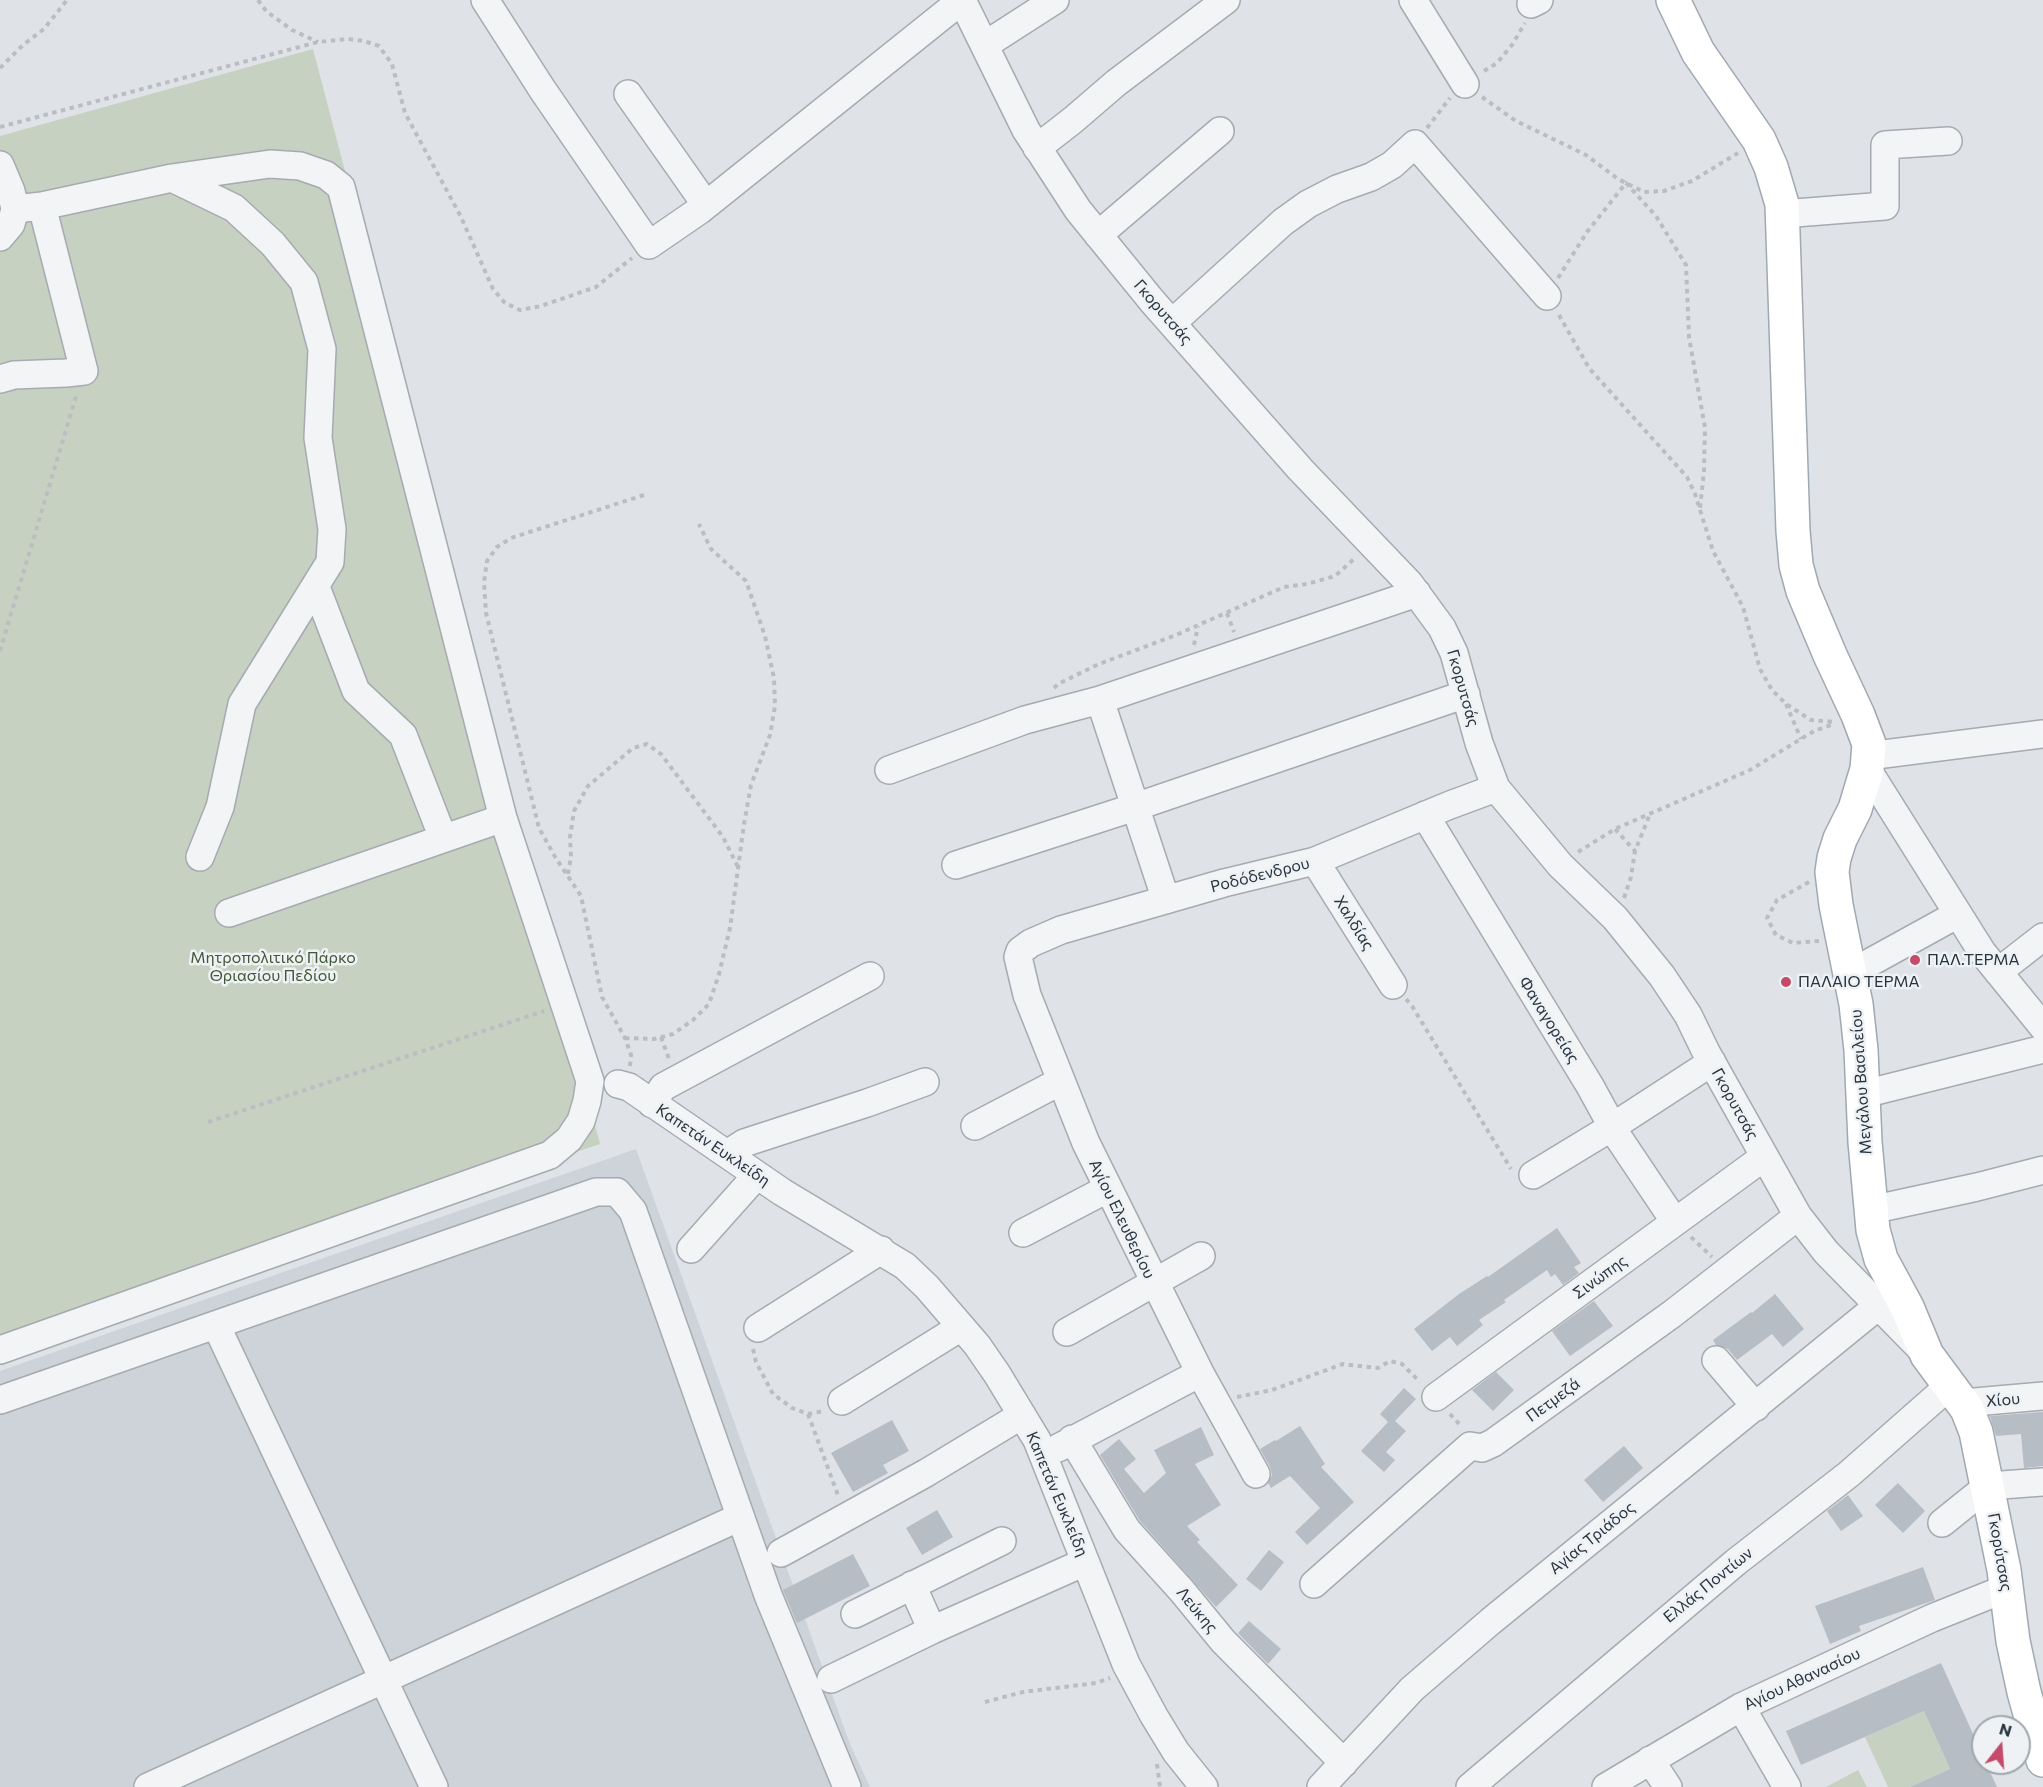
<!DOCTYPE html>
<html>
<head>
<meta charset="utf-8">
<style>
	body { margin:0 }
	#map { position:relative; width:2043px; height:1787px; overflow:hidden; background:#dfe3e7; font-family:Commissioner,sans-serif }
	canvas { display:block }
	.north { position:absolute; left:1971px; top:1715px; width:60px; height:60px; box-sizing:border-box; background:#eef2f5; border:2px solid #9fa6ac; border-radius:50%; rotate:17deg; font-size:16px; font-weight:700; line-height:24px; text-align:center; color:#29333e }
	.north::after { content:''; display:block; margin:auto; width:21px; height:27px; background:#c64b6b; clip-path:polygon(50% 0,100% 100%,50% 72%,0 100%) }
</style>
</head>
<body>
<div id="map">
<canvas width="2043" height="1787"></canvas>
<div class="north">N</div>
</div>
<script>
const ctx = document.querySelector('canvas').getContext('2d');
ctx.lineJoin = 'round';
function fill(path, color) {
  ctx.fillStyle = color;
  ctx.fill(path, 'evenodd');
}
function toPath(rows) {
  const path = new Path2D();
  for (const r of rows) {
    path.moveTo(r[0], r[1]);
    for (let i = 2; i < r.length; i += 2) path.lineTo(r[i], r[i + 1]);
  }
  return path;
}
function stroke(path, color, width, dash) {
  ctx.strokeStyle = color;
  ctx.lineWidth = width;
  ctx.lineCap = dash ? 'butt' : 'round';
  ctx.setLineDash(dash || []);
  ctx.stroke(path);
}
function label(font, color, halo, rows, align = 'center') {
  ctx.font = font + ' Commissioner,sans-serif';
  ctx.lineWidth = 5;
  ctx.setLineDash([]);
  ctx.textBaseline = 'middle';
  ctx.strokeStyle = halo;
  ctx.fillStyle = color;
  for (const [text, x, y, turn = 0] of rows) {
    ctx.save();
    ctx.translate(x, y);
    ctx.rotate((+turn || 0) * Math.PI / 180);
    ctx.textAlign = isNaN(turn) ? turn : align;
    if (halo) ctx.strokeText(text, 0, 0);
    ctx.fillText(text, 0, 0);
    ctx.restore();
  }
}
fill(toPath([
	[636,1149,850,1744,870,1787,0,1787,0,1371]
]), '#cdd3d9');
fill(toPath([
	[313,49,600,1144,0,1347,0,136],
	[1924,1711,1950,1769,1910,1787,1888,1787,1865,1737],
	[1858,1770,1867,1787,1826,1787]
]), '#c7d1c1');
fill(toPath([
	[1557,1228,1581,1263,1574,1267,1579,1273,1563,1285,1555,1274,1551,1277,1547,1270,1504,1300,1506,1302,1479,1320,1483,1325,1457,1346,1450,1337,1432,1351,1414,1329,1459,1294,1487,1276,1488,1277],
	[1775,1294,1804,1329,1783,1347,1772,1334,1737,1360,1728,1349,1716,1345,1713,1340,1751,1312,1752,1313],
	[1594,1301,1613,1326,1570,1356,1552,1331],
	[1496,1372,1514,1390,1493,1411,1472,1390],
	[1404,1388,1416,1399,1395,1421,1406,1431,1386,1452,1395,1460,1384,1472,1361,1451,1388,1422,1380,1414],
	[2043,1412,2043,1466,2024,1468,2021,1434,1996,1436,1990,1416],
	[892,1420,909,1451,883,1465,888,1473,853,1492,831,1453],
	[1300,1426,1325,1464,1321,1467,1354,1502,1307,1545,1295,1532,1320,1508,1290,1476,1271,1488,1268,1483,1272,1475,1270,1467,1260,1449,1275,1440,1276,1441],
	[1201,1427,1214,1455,1195,1464,1221,1505,1187,1526,1200,1540,1197,1542,1238,1585,1216,1607,1140,1521,1100,1455,1119,1439,1136,1459,1124,1469,1144,1493,1166,1473,1154,1450],
	[1624,1446,1643,1468,1603,1502,1584,1480],
	[1898,1483,1925,1511,1903,1533,1875,1505],
	[1848,1495,1863,1516,1841,1531,1827,1511],
	[937,1510,953,1537,922,1555,906,1528],
	[1269,1550,1284,1562,1261,1591,1246,1579],
	[853,1554,870,1586,797,1623,783,1590],
	[1923,1567,1935,1600,1859,1626,1861,1631,1830,1644,1815,1606],
	[1249,1621,1281,1649,1268,1664,1238,1633],
	[1941,1663,1983,1756,1983,1763,1986,1763,1997,1787,1910,1787,1950,1769,1924,1711,1801,1765,1786,1731]
]), '#b7bdc4');
const minor = toPath([
	[485,0,542,89,649,245,700,210,962,0],
	[962,0,1026,130,1078,210,1152,301,1300,469,1409,583,1442,628,1454,653,1479,743,1496,788,1560,865,1615,918,1662,976,1688,1015,1706,1052,1798,1216,1826,1252,1923,1351],
	[1413,0,1465,84],
	[1531,4,1539,0],
	[985,45,1055,0],
	[628,94,706,205],
	[1037,148,1073,120,1116,83,1226,0],
	[0,165,11,191,15,209,11,224,0,237],
	[172,178,234,208,273,244,304,282,322,349,318,438,332,529,330,562,242,704,220,807,200,857],
	[1782,214,1885,206,1885,145,1948,141],
	[1098,235,1220,131],
	[1172,323,1283,222,1308,204,1337,189,1371,177,1392,165,1415,144,1547,296],
	[0,379,14,375,66,373,84,371,42,206],
	[316,587,356,691,403,735,443,838],
	[1100,700,1166,900],
	[1868,756,2043,734],
	[1867,769,1982,952,2043,1027],
	[889,770,1025,720,1100,700,1417,593],
	[1425,815,1590,1086,1618,1137,1675,1222],
	[1315,861,1393,985],
	[956,865,1135,807,1466,694],
	[229,913,503,818],
	[1998,972,2043,937],
	[1849,974,1958,914],
	[618,1084,629,1087,782,1192,905,1266,927,1287,977,1345,997,1374,1037,1440,1126,1664,1154,1716,1176,1752,1204,1787],
	[1864,1094,2043,1049],
	[652,1104,663,1087,870,976],
	[975,1126,1061,1081],
	[727,1154,744,1143,867,1103,925,1082],
	[1533,1175,1612,1127,1712,1062],
	[1871,1210,1977,1187,2043,1170],
	[1023,1233,1107,1189],
	[691,1249,757,1175],
	[216,1325,434,1787],
	[758,1328,881,1250],
	[1067,1332,1201,1256],
	[0,1350,550,1155,569,1139,581,1121,587,1101,590,1081,503,818,341,187,326,175,300,166,270,164,172,178,42,206,15,209],
	[1716,1360,1756,1407],
	[1436,1397,1764,1157],
	[0,1400,596,1192,617,1192,633,1211,768,1595,847,1787],
	[842,1401,961,1327],
	[1963,1403,2043,1396],
	[1072,1439,1127,1530,1182,1591,1223,1641,1344,1763],
	[1058,1448,1200,1373],
	[1256,1474,1200,1373,1086,1143,1027,995,1018,957,1020,951,1031,943,1061,930,1224,883,1315,861,1450,805,1496,788],
	[1942,1523,1988,1486,2043,1482],
	[781,1553,926,1473,1022,1415],
	[1314,1584,1470,1446,1482,1448,1493,1443,1672,1314,1798,1216],
	[912,1585,932,1630],
	[855,1614,1002,1541],
	[831,1679,932,1630,1085,1562],
	[1741,1707,1787,1787],
	[1650,1760,1668,1787],
	[148,1787,740,1517],
	[1321,1787,1412,1689,1491,1621,1878,1306],
	[1470,1787,1736,1562,1849,1474,1949,1386],
	[1606,1787,1741,1707,1932,1618,2007,1588]
]);
const major = toPath([
	[1673,0,1698,52,1759,140,1771,167,1782,204,1793,531,1796,565,1803,591,1830,655,1858,715,1869,744,1867,769,1855,809,1840,839,1834,858,1832,872,1836,905,1856,1004,1861,1050,1865,1142,1873,1230,1881,1259,1907,1307,1927,1355,1967,1409,1976,1432,2004,1570,2013,1641,2024,1692,2043,1760]
]);
stroke(minor, '#a5abb1', 30);
stroke(major, '#9fa9b2', 36);
stroke(toPath([
	[258,0,266,11,292,30,318,42],
	[0,68,23,45,44,29,67,0],
	[1484,71,1497,63,1512,45,1525,23],
	[1482,97,1516,121,1586,155,1618,179,1644,192,1664,191,1692,181,1738,153],
	[0,127,318,42,348,39,364,41,379,46,392,64,405,113,461,217,493,289,505,303,520,310,541,306,596,287,632,258],
	[1427,128,1450,98],
	[1558,278,1587,232,1626,183,1656,216,1686,265,1689,337,1705,428,1704,471,1700,508],
	[1559,315,1589,368,1687,477,1695,494,1713,551,1743,607,1760,669,1772,690,1786,704,1811,720,1835,722],
	[1227,613,1234,632],
	[1194,645,1198,626],
	[0,651,77,393],
	[1054,688,1058,684,1099,664,1176,635,1284,587,1307,584,1335,576,1355,558],
	[1786,704,1801,739],
	[1615,829,1635,851],
	[1578,852,1615,829,1750,770,1814,731,1834,724],
	[568,874,571,857,570,837,574,811,588,786,633,748,647,744,661,754,723,837,738,867],
	[1809,882,1777,900,1767,918,1776,935,1793,943,1819,941],
	[1624,898,1631,877,1635,851,1650,814],
	[1406,999,1412,1006,1511,1169],
	[661,1037,669,1059],
	[625,1038,654,1039,673,1034,693,1020,709,1004,719,974,730,928,744,824,751,785,770,735,775,706,774,678,765,636,746,581,711,549,699,524],
	[630,1066,631,1055,625,1038,602,997,581,896,554,855,539,828,486,613,484,582,487,561,497,547,511,538,644,495],
	[208,1122,544,1011],
	[1691,1237,1712,1257],
	[753,1349,756,1362,773,1394,792,1408,808,1414,824,1411],
	[1237,1397,1272,1390,1343,1364,1378,1368,1390,1361,1402,1364,1420,1382],
	[808,1414,839,1498],
	[1450,1414,1461,1426],
	[985,1702,1023,1692,1096,1683,1110,1678],
	[1157,1764,1160,1787]
]), '#babec2', 4, [4.5, 4.5]);
stroke(minor, '#f2f4f6', 27);
stroke(major, '#fff', 33);
for (const [x, y, r, color] of [
	[1915,960,6,"#c64b6b"],
	[1786,982,6,"#c64b6b"]
]) {
  const dot = new Path2D();
  dot.arc(x, y, r, 0, 2 * Math.PI);
  ctx.fillStyle = color;
  ctx.fill(dot);
  stroke(dot, '#eef2f5', 2);
}
label('16px', '#29333e', '#eef2f5', [
	["Γκορυτσάς",1163,312,49],
	["Γκορυτσάς",1463,688,74],
	["Ροδόδενδρου",1260,875,-14],
	["Χαλδίας",1354,923,58],
	["Φαναγορείας",1549,1020,58],
	["Μεγάλου Βασιλείου",1861,1082,-94],
	["Γκορυτσάς",1735,1104,61],
	["Καπετάν Ευκλείδη",713,1145,34],
	["Αγίου Ελευθερίου",1122,1219,64],
	["Σινώπης",1600,1277,-36],
	["Πετμεζά",1553,1400,-36],
	["Χίου",2003,1400,-5],
	["Καπετάν Ευκλείδη",1057,1494,67],
	["Αγίας Τριάδος",1592,1538,-39],
	["Γκορύτσας",2000,1552,80],
	["Ελλάς Ποντίων",1708,1585,-39],
	["Λεύκης",1197,1610,50],
	["Αγίου Αθανασίου",1802,1679,-25]
]);
label('16px', '#415837', '#eef2f5', [
	["Μητροπολιτικό Πάρκο",273,958],
	["Θριασίου Πεδίου",273,976]
]);
label('16px', '#29333e', '#eef2f5', [
	["ΠΑΛ.ΤΕΡΜΑ",1927,960],
	["ΠΑΛΑΙΟ ΤΕΡΜΑ",1798,982]
], 'left');
</script>
</body>
</html>
